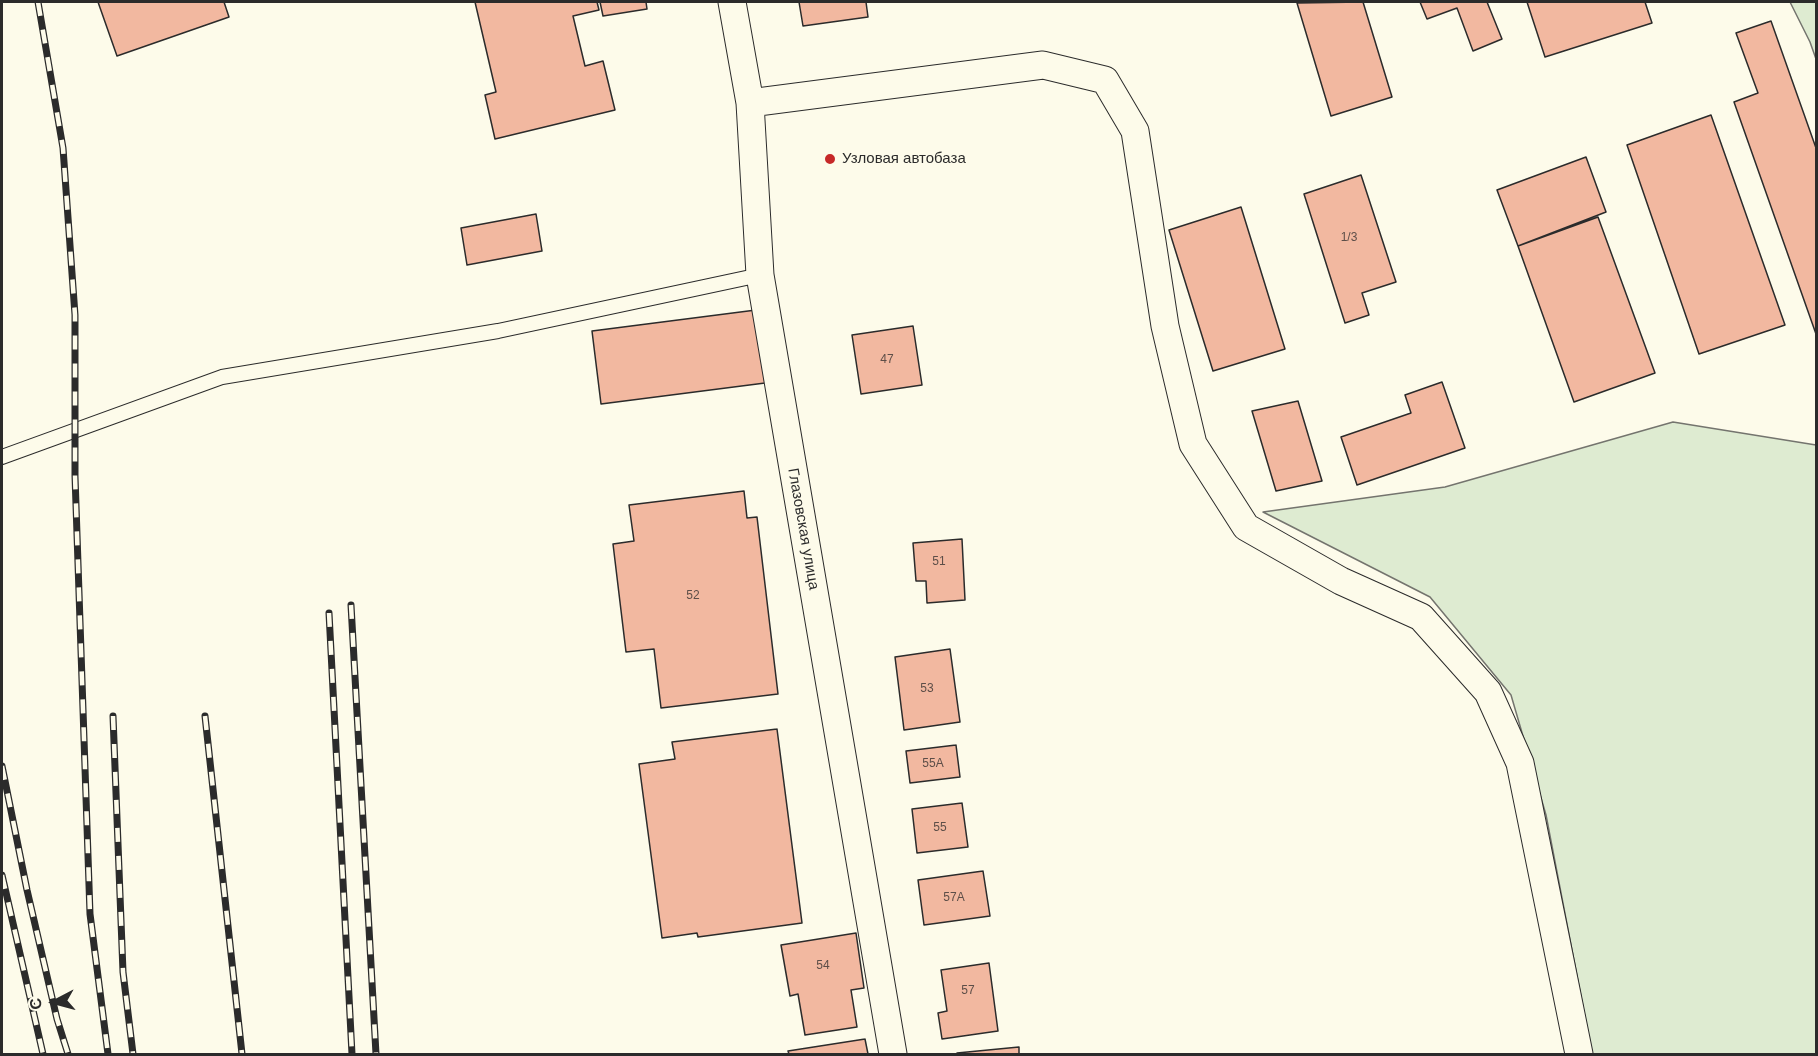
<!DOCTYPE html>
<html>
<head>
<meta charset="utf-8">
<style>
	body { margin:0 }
	#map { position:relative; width:1818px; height:1056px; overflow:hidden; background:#fdfbea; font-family:Arial,sans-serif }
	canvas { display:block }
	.frame { position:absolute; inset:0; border:3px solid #2b2b2b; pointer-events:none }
	.north { position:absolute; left:24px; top:972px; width:60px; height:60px; -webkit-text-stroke:4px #fdfbea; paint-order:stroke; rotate:264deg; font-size:16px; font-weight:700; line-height:24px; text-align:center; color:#2b2b2b }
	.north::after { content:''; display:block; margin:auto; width:21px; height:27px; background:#2b2b2b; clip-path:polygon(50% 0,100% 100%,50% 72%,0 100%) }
</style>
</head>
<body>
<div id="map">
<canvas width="1818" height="1056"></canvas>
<div class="frame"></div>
<div class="north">С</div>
</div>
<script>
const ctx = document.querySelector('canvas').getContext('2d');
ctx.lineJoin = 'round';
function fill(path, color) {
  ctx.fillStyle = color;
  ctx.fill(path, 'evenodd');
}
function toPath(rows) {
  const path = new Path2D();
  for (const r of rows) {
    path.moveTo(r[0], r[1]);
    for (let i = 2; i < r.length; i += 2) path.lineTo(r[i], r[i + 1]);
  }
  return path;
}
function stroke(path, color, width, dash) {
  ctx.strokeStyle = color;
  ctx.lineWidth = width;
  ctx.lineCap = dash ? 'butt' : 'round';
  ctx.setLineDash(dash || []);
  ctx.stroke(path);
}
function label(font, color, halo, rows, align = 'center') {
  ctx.font = font + ' Arial,sans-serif';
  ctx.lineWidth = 4.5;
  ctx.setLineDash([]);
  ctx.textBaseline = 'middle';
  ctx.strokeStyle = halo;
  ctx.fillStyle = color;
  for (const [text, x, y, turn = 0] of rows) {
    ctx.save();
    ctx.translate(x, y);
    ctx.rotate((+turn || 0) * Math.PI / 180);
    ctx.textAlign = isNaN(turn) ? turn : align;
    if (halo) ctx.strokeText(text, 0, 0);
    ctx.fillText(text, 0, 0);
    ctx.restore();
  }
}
const green = toPath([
	[1790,2,1816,2,1816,59,1810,42,1790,2],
	[1673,422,1816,445,1816,1054,1592,1054,1546,815,1511,695,1430,597,1263,512,1445,487,1673,422]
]);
fill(green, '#deebd1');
stroke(green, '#74746e', 1.5);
const building = toPath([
	[98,2,224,2,229,17,117,56,98,2],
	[475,2,597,2,599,10,573,16,585,66,603,61,615,110,495,139,485,95,496,92,475,2],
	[600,2,646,2,647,9,603,16,600,2],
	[799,2,866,2,868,17,803,26,799,2],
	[1363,2,1392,97,1331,116,1297,3,1363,2],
	[1420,2,1487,2,1502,39,1473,51,1457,8,1427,19,1420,2],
	[1527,2,1645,2,1652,23,1545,57,1527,2],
	[1771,21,1816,148,1816,334,1734,102,1758,93,1736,33,1771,21],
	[1711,115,1785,325,1699,354,1627,145,1711,115],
	[1586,157,1606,212,1518,246,1497,190,1586,157],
	[1361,175,1396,282,1362,293,1369,315,1345,323,1304,194,1361,175],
	[1241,207,1285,349,1213,371,1169,230,1241,207],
	[536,214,542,251,467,265,461,228,536,214],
	[1598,217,1655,373,1574,402,1518,246,1598,217],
	[756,310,765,383,601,404,592,331,756,310],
	[913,326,922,385,861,394,852,335,913,326],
	[1442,382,1465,448,1357,485,1341,437,1411,413,1405,395,1442,382],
	[1298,401,1322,481,1276,491,1252,411,1298,401],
	[744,491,747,518,757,517,778,694,661,708,654,649,626,652,613,544,634,541,629,505,744,491],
	[962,539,965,600,927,603,926,581,916,581,913,543,962,539],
	[950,649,960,722,904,730,895,657,950,649],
	[777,729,802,923,698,937,697,933,662,938,639,764,675,759,672,742,777,729],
	[956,745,960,777,910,783,906,751,956,745],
	[962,803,968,847,917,853,912,809,962,803],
	[983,871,990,916,924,925,918,880,983,871],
	[856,933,864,988,851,990,857,1027,805,1035,798,994,790,996,781,945,856,933],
	[989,963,998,1031,942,1039,938,1013,947,1011,941,970,989,963],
	[865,1039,868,1054,789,1054,788,1051,865,1039],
	[1019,1047,1019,1054,957,1054,957,1053,1019,1047]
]);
fill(building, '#f2b8a0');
stroke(building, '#2b2b2b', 1.5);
const service = toPath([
	[2,457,222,377,498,331,760,275]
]);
const minor = toPath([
	[732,2,750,103,760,275,893,1054],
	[750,103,1043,65,1105,80,1135,131,1165,326,1193,444,1246,527,1341,581,1421,617,1488,692,1520,763,1579,1054]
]);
stroke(service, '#2b2b2b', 16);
stroke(minor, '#2b2b2b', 29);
stroke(service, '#fdfbea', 14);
stroke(minor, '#fdfbea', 27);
const rail = toPath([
	[38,2,63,148,75,315,75,476,90,914,108,1054],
	[351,605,376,1054],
	[329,613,352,1054],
	[113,716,123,972,133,1054],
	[205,716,242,1054],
	[2,766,27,890,57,1019,68,1054],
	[2,875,43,1054]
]);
stroke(rail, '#2b2b2b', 7);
stroke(rail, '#fdfbea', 4.5, [14]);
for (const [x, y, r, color] of [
	[830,159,6,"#c62828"]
]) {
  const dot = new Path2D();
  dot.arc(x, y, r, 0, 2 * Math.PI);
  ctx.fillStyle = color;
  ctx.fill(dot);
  stroke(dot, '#fdfbea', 2);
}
label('12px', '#5d4e48', null, [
	["1/3",1349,238],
	["47",887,360],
	["51",939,562],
	["52",693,596],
	["53",927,689],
	["55А",933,764],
	["55",940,828],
	["57А",954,898],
	["54",823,966],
	["57",968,991]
]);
label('15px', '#2b2b2b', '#fdfbea', [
	["Узловая автобаза",842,159]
], 'left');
label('15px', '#2b2b2b', '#fdfbea', [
	["Глазовская улица",803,529,80]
]);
</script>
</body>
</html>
